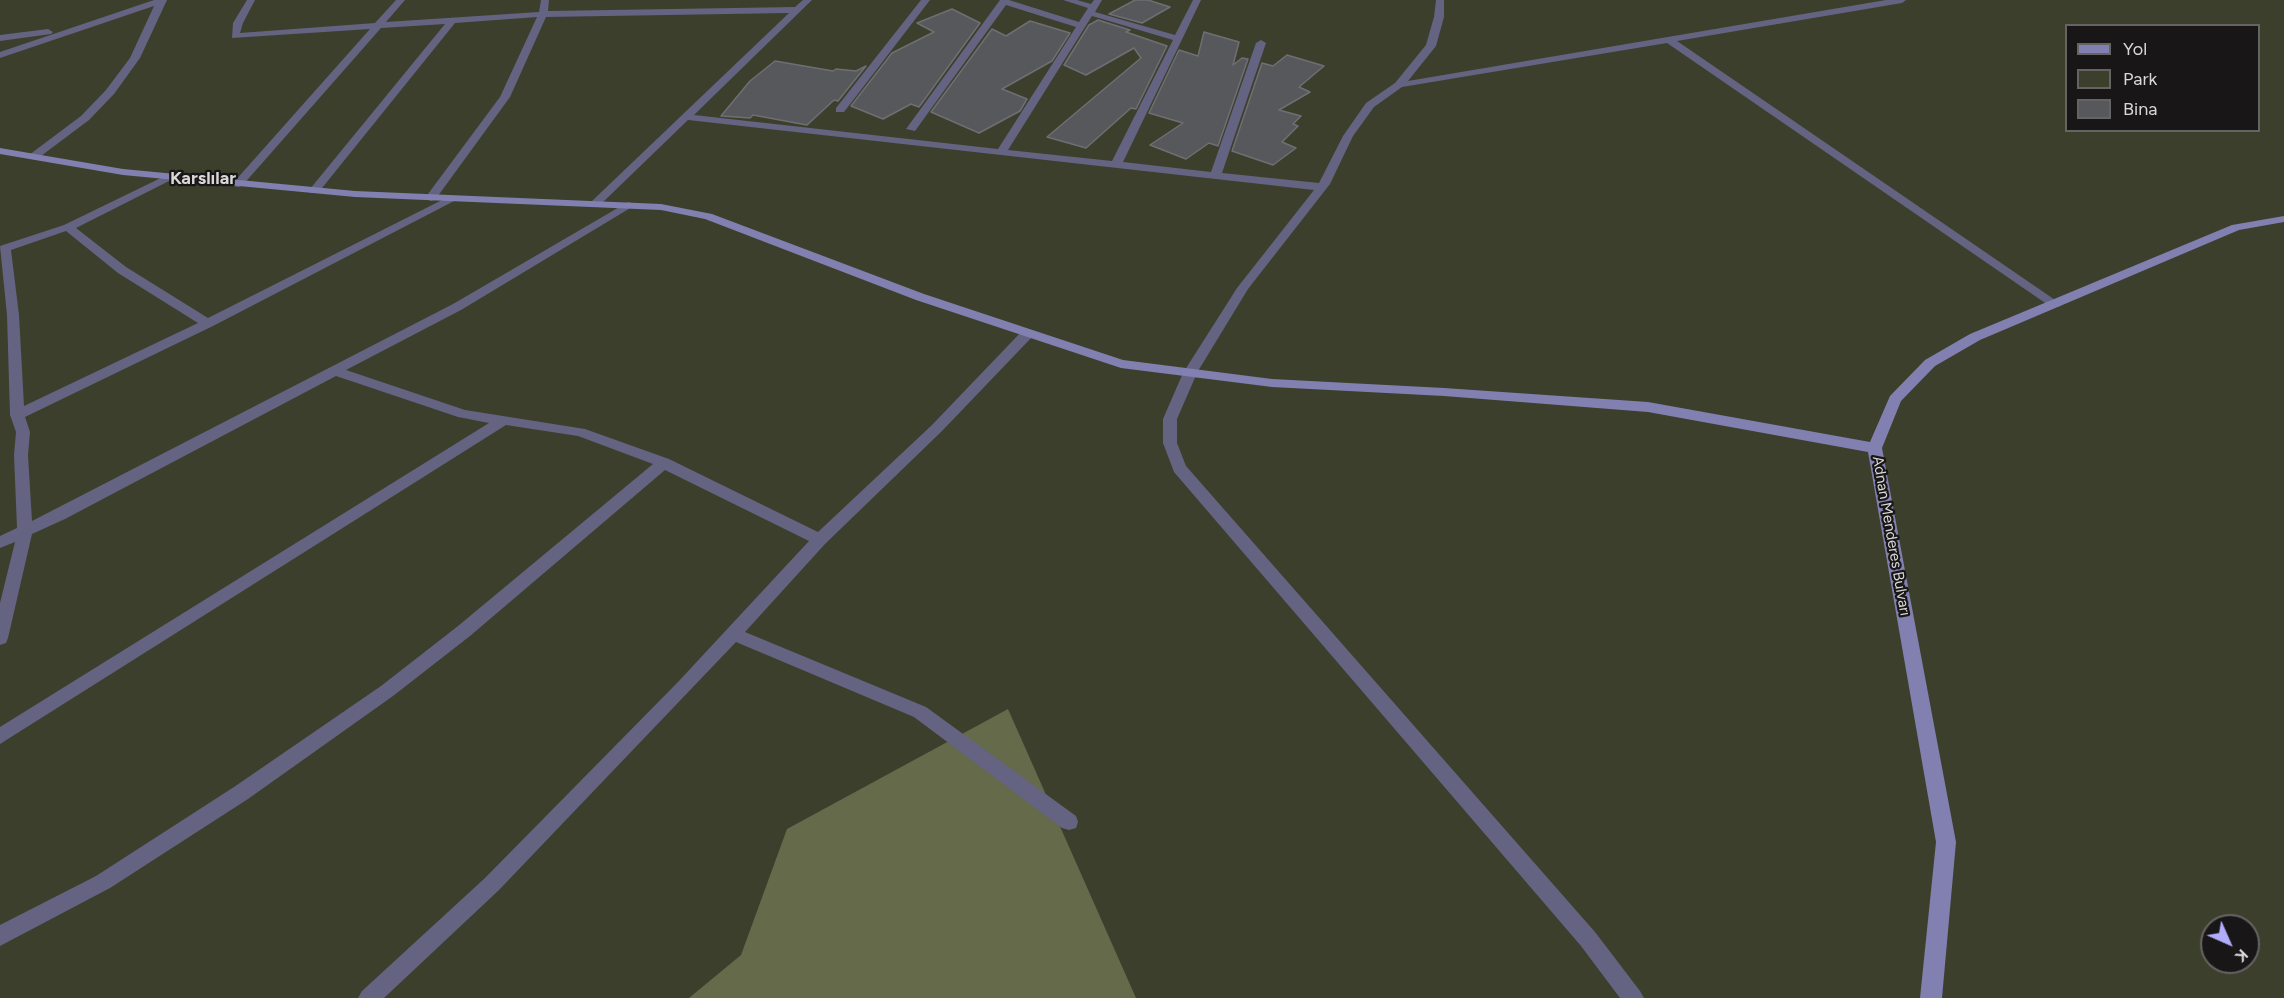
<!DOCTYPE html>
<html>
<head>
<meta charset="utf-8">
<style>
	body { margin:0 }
	#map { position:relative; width:2284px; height:998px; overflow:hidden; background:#312e2c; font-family:Figtree,sans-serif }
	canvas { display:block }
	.legend { position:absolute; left:2065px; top:24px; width:195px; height:108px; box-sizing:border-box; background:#181616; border:2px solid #666463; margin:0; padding:8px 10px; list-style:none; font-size:18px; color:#dad8d7 }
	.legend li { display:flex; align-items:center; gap:12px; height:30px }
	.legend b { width:30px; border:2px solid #666463 }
	.north { position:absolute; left:2200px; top:914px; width:60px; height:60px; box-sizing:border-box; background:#181616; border:2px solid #666463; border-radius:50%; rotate:135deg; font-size:16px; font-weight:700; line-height:24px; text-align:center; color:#dad8d7 }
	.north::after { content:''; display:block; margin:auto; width:21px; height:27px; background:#b1adfa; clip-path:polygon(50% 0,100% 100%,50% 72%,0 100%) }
</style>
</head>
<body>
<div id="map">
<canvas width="2284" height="998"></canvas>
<ul class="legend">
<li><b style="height:8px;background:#8180b0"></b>Yol</li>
<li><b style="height:16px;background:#3c3f2c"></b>Park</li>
<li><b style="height:16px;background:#57585b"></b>Bina</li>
</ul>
<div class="north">K</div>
</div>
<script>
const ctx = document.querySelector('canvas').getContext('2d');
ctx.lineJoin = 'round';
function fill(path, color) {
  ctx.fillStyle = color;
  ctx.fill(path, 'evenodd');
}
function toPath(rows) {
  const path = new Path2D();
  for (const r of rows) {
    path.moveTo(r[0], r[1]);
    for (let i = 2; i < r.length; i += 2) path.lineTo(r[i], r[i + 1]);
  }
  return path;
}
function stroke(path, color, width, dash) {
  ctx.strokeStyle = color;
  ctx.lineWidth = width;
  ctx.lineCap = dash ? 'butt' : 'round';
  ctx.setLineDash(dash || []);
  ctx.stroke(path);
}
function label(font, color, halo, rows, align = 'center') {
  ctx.font = font + ' Figtree,sans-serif';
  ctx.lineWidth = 4.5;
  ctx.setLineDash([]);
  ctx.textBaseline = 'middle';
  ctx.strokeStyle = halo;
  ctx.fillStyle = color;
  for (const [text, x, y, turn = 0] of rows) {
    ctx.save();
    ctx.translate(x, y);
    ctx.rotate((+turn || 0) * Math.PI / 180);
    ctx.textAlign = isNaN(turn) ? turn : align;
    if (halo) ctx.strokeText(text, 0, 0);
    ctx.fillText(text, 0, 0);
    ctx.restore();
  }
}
fill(toPath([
	[0,0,2284,0,2284,998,0,998],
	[2066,26,2258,26,2258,130,2066,130],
	[2212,926,2248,926,2248,962,2212,962]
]), '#3c3f2c');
fill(toPath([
	[1008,709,1136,998,689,998,741,955,787,829]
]), '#656a4b');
const building = toPath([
	[1135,0,1148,0,1170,7,1142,23,1109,14,1135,0],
	[952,9,980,23,919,107,911,104,883,119,851,106,892,53,934,32,917,23,952,9],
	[1098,20,1130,30,1126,32,1167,46,1136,109,1131,108,1086,148,1047,137,1141,58,1134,48,1086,75,1064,65,1089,25,1098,20],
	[1030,21,1070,33,1052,61,1002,89,1027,99,1020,111,979,133,931,112,992,29,1006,36,1030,21],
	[1204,32,1239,42,1233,65,1242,58,1248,59,1218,146,1209,143,1186,159,1150,145,1183,123,1149,113,1179,50,1198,56,1204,32],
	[1287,55,1324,66,1299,87,1310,92,1279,110,1301,116,1293,124,1298,126,1282,142,1296,148,1273,165,1232,151,1262,63,1273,66,1287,55],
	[775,61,833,71,836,69,856,71,866,66,838,101,834,100,807,125,753,115,750,118,721,116,750,81,775,61]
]);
fill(building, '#57585b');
stroke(building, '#6f6f73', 1.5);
fill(toPath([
	[1190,369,1197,373,1177,419,1177,443,1186,466,1595,932,1640,991,1644,998,1620,998,1581,946,1174,472,1163,443,1163,419,1183,373,1190,369]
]), '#646382');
fill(toPath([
	[154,0,167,0,140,58,114,94,89,120,37,159,29,159,29,155,81,116,106,90,130,58,154,6,0,58,0,52,154,0],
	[247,0,255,0,243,23,240,33,375,23,396,0,405,0,386,22,539,12,541,0,549,0,548,11,795,7,803,0,812,0,694,115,998,149,1076,27,1006,5,915,131,906,129,1000,0,1009,0,1079,22,1088,8,1063,0,1077,0,1091,4,1094,0,1102,0,1095,12,1175,35,1193,0,1201,0,1123,162,1211,172,1256,43,1261,40,1266,43,1222,173,1319,183,1343,136,1366,103,1395,83,1426,45,1434,17,1436,0,1444,0,1444,17,1436,46,1408,81,1886,0,1906,0,1902,3,1677,41,2061,304,2059,307,2051,307,1667,43,1402,87,1374,107,1353,136,1330,184,1248,289,1195,376,1190,377,1183,373,1237,288,1314,190,688,120,600,205,592,205,592,201,789,13,546,17,510,97,435,200,431,201,425,198,500,97,537,17,455,23,318,193,310,193,310,189,445,24,381,28,242,186,238,187,234,186,234,182,370,29,232,38,233,23,247,0],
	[1092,16,1173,40,1112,161,1008,150,1092,16],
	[921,0,930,0,844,112,836,112,836,108,921,0],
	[48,29,53,32,51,34,0,41,0,35,48,29],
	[169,174,175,177,173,179,76,228,126,267,208,318,448,197,452,196,458,199,213,326,25,417,30,432,28,455,32,521,453,304,628,202,632,203,632,207,461,310,346,370,465,410,585,429,669,459,818,532,932,425,1023,330,1033,330,1034,333,1033,336,942,431,825,544,745,632,926,707,1076,816,1078,822,1076,828,1069,830,1062,828,914,717,736,642,499,890,384,998,358,998,362,991,485,878,678,682,809,541,665,470,470,636,393,696,248,799,110,888,0,946,0,925,96,876,234,787,381,686,458,626,653,464,578,436,506,425,0,744,0,727,489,423,458,417,336,376,65,519,32,534,8,638,6,643,0,645,0,603,15,542,0,548,0,536,17,528,14,455,16,432,10,415,7,315,0,246,64,225,169,174],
	[66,231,118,273,198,323,24,406,19,315,11,250,66,231]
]), '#646382');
fill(toPath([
	[0,148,123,169,355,191,661,204,712,214,924,294,1123,360,1272,379,1444,388,1648,402,1870,442,1890,396,1925,360,1970,334,2232,225,2284,216,2284,222,2239,230,1980,340,1935,366,1901,401,1882,448,1956,842,1942,998,1920,998,1936,842,1868,452,1648,412,1444,396,1272,387,1121,368,916,300,705,219,661,210,355,197,123,175,0,154,0,148]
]), '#8180b0');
label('15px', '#dad8d7', '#181616', [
	["Adnan Menderes Bulvarı",1891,536,80]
]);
label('bold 18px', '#dad8d7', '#181616', [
	["Karslılar",203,179]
]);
</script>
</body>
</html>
